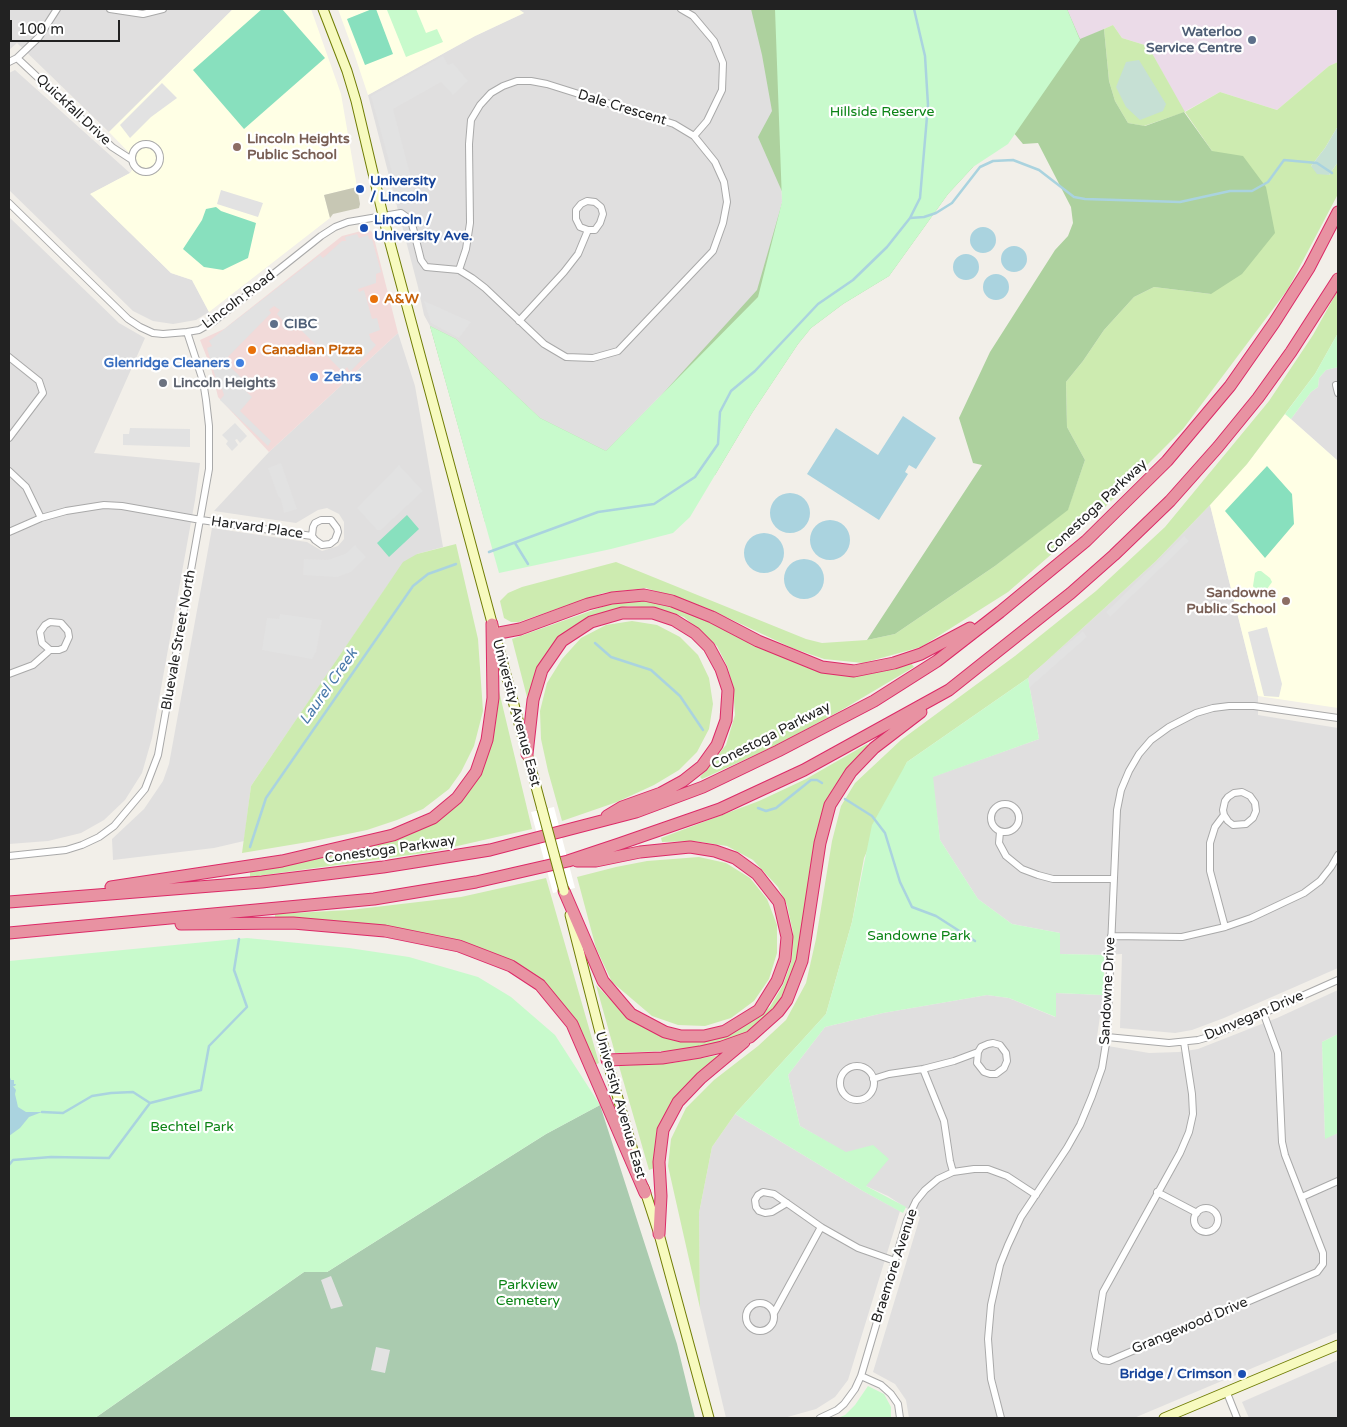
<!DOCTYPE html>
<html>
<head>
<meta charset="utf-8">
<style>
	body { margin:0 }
	#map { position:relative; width:1347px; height:1427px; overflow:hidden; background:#f2efe9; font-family:"Varela Round",sans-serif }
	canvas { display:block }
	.frame { position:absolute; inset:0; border:10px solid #222; pointer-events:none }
	.scale { position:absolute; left:10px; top:20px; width:110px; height:22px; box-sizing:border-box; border:2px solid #222; border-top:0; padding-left:6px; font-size:15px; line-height:18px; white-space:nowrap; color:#222; -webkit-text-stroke:4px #fff; paint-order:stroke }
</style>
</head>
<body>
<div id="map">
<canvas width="1347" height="1427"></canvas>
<div class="frame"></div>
<div class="scale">100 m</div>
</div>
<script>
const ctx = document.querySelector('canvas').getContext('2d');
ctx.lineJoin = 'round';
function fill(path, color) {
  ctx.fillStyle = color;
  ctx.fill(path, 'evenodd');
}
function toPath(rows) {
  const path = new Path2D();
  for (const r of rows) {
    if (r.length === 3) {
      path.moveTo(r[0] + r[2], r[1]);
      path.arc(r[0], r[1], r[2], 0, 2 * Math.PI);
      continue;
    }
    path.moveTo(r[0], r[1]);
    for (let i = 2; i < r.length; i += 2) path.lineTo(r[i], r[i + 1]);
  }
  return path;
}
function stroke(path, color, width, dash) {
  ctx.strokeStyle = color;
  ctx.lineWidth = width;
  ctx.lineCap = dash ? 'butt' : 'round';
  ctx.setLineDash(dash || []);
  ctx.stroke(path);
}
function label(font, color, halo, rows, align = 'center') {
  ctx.font = font + ' "Varela Round",sans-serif';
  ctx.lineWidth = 4.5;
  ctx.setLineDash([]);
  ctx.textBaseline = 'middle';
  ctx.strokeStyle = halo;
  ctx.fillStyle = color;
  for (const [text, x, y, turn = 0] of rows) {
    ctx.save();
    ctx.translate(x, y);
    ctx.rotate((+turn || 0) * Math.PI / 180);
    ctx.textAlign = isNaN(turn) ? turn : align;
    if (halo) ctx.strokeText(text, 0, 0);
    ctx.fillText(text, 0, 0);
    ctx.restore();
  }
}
fill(toPath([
	[9,9,233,9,109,132,17,43,9,50],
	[518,9,775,9,782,202,758,297,606,451,540,418,456,339,430,326,424,315,418,287,368,95,475,36,524,13],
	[15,70,130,173,91,194,171,273,192,280,209,312,196,320,173,324,153,321,133,311,9,190,9,73],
	[9,217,119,323,145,338,94,453,200,463,195,500,152,738,142,773,125,800,104,820,81,833,48,841,9,844],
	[398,333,415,386,443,547,417,554,392,579,251,786,244,841,214,848,113,860,112,839,144,809,163,781,169,764,212,528,307,542,322,551,338,546,344,539,344,522,339,514,327,508,318,510,296,523,214,511,269,452],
	[1338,367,1338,461,1291,419,1311,392,1318,387,1319,378,1326,370],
	[1210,505,1258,696,1258,715,1338,728,1338,968,1224,1018,1192,1030,1175,1033,1120,1028,1122,954,1105,955,1060,954,1060,933,1012,924,978,899,940,840,932,777,1039,739,1028,678,1156,561],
	[1338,990,1338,1034,1322,1042,1325,1138,1338,1133,1338,1332,1134,1418,909,1418,906,1400,895,1384,873,1372,920,1217,888,1196,866,1186,846,1153,800,1126,788,1075,825,1027,883,1013,987,995,1009,998,1055,1017,1056,993,1103,995,1096,1044,1149,1053,1179,1052,1198,1049,1277,1018],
	[735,1114,863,1191,900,1211,848,1380,835,1397,816,1409,784,1418,726,1418,700,1308,699,1213,712,1147],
	[1338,1360,1338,1418,1249,1418,1242,1402]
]), '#e0dfdf');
fill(toPath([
	[365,230,371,231,373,234,398,333,269,452,218,397,211,368,200,340,224,329,342,236]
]), '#f2dad9');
fill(toPath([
	[1067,9,1338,9,1338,62,1329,66,1277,110,1220,92,1184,112,1148,46,1122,38,1113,25,1080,40]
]), '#ebdbe8');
fill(toPath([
	[233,9,311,9,341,94,357,187,324,195,330,218,209,312,192,280,171,273,90,194,130,173,138,162,109,132],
	[338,9,518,9,524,13,475,36,368,95,354,53],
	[1285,414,1338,461,1338,708,1258,696,1210,505,1247,464]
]), '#ffffe5');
fill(toPath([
	[357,187,360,204,359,208,333,214,330,218,324,195]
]), '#c7c7b4');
fill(toPath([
	[1113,25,1122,38,1148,46,1185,112,1220,92,1277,110,1329,66,1338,62,1338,126,1325,148,1311,166,1329,175,1338,162,1338,194,1288,289,1183,429,1100,512,1008,592,921,647,863,663,824,659,792,648,707,608,646,588,603,593,519,622,511,622,504,618,500,601,508,593,522,587,616,562,806,639,822,643,867,640,895,634,995,566,1068,509,1085,460,1067,427,1066,382,1083,361,1104,330,1134,297,1154,287,1211,294,1212,151,1185,112,1144,126,1128,123,1115,101,1109,81,1104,29],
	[1338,290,1338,333,1315,374,1247,464,1210,505,1156,561,1028,678,907,762,864,858,852,922,826,1014,735,1114,712,1147,699,1213,700,1308,668,1166,671,1139,686,1108,714,1080,758,1046,786,1020,806,983,816,939,832,841,841,806,855,783,901,740,1015,656,1096,591,1165,527,1269,401,1313,335],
	[456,544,478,639,483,711,474,746,461,772,449,789,423,809,397,820,367,830,314,841,242,853,251,786,403,562,417,554],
	[645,599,678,608,827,673,859,676,885,671,911,663,914,667,840,711,773,747,702,779,700,777,726,745,735,715,733,688,728,668,717,646,684,617,656,608,628,606,601,613,582,622,528,701,512,639,616,602],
	[632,621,657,625,680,637,698,655,709,678,713,704,709,729,697,752,679,770,654,785,617,802,562,821,548,771,541,739,540,711,547,683,562,659,581,638,606,625],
	[499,691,532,829,431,852,250,877,250,871,339,852,450,809,493,738,497,714,496,692],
	[867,744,870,747,852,763,832,790,825,808,799,955,792,982,772,1016,752,1031,723,1044,689,1050,615,1053,596,985,627,1016,651,1031,670,1038,726,1036,751,1022,770,1007,783,985,792,960,793,932,787,905,778,887,753,860,727,846,694,841,662,842,661,838,759,801,806,779],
	[699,857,726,863,750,878,767,899,777,925,777,953,769,979,754,1001,731,1018,705,1026,678,1025,652,1016,612,982,596,948,577,877,616,867,647,861],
	[546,878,599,1063,595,1065,570,1012,544,984,468,946,275,919,275,914,350,910,461,897],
	[720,1055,672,1103,654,1168,649,1170,619,1066,672,1063]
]), '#cdebb0');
fill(toPath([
	[751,9,1067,9,1080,39,1104,29,1109,81,1115,101,1128,123,1145,126,1184,112,1212,151,1243,156,1266,187,1275,233,1242,274,1211,294,1154,287,1134,297,1104,330,1083,361,1066,382,1067,427,1085,460,1068,510,995,566,895,634,867,640,982,465,973,463,959,418,990,352,1055,250,1068,236,1073,223,1071,207,1038,143,1023,144,997,113,973,167,948,194,889,276,843,304,811,328,798,344,752,413,715,475,485,522,430,326,456,339,540,418,606,451,657,400,757,290,784,196,758,137,772,111,762,55]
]), '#add19e');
fill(toPath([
	[1139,60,1166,104,1163,111,1140,120,1126,107,1116,87,1126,62],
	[1338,126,1338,162,1329,175,1317,174,1311,166,1325,148]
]), '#c6e0d4');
fill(toPath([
	[600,1105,677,1344,695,1418,95,1418,304,1272,327,1272,546,1134]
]), '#aacbaf');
fill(toPath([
	[390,9,416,9,426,33,437,29,443,42,406,57,387,10],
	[775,9,1067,9,1080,40,1008,144,973,167,948,194,889,276,843,304,811,328,798,344,752,413,690,517,673,533,611,549,499,573,430,326,456,339,540,418,606,451,758,297,782,202],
	[1338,333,1338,367,1326,370,1319,378,1318,387,1311,392,1291,419,1285,414,1315,374],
	[1258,571,1261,571,1270,578,1272,582,1267,589,1261,593,1257,593,1253,586,1255,573],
	[1028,678,1039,739,933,777,940,840,978,899,1012,924,1060,933,1060,954,1105,955,1103,995,1056,993,1056,1017,1009,998,987,995,883,1013,825,1027,788,1075,800,1126,846,1152,873,1145,889,1159,866,1186,906,1207,903,1213,863,1191,735,1114,826,1014,852,922,872,825,907,762],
	[247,938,349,948,409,957,478,977,511,997,555,1035,600,1105,546,1134,327,1272,304,1272,95,1418,9,1418,9,961],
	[1338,1034,1338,1133,1325,1139,1322,1042],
	[868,1386,884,1394,891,1407,891,1418,838,1418,845,1415,855,1405]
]), '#c8facc');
fill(toPath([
	[262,9,282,9,325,58,244,129,193,70],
	[372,9,376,9,393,54,365,65,347,19],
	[216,207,221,211,256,223,248,258,223,270,204,267,183,249,202,220,206,209],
	[1267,466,1292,494,1294,524,1265,558,1225,511],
	[407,515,419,529,389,557,377,543]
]), '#88e0be');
fill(toPath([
	[443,56,448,65,453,63,468,81,453,95,441,82,393,109,417,201,409,203,405,200,400,201,371,96],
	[162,83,177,98,151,117,130,138,120,125],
	[221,190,263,203,258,217,217,204],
	[357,234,359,238,368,235,369,239,372,239,381,272,376,274,376,283,358,289,359,292,364,290,372,319,377,318,380,330,369,334,371,340,376,345,350,372,347,367,343,372,297,326,292,331,277,314,280,310,274,306,269,310,271,313,224,361,248,384,244,389,252,397,240,411,271,441,268,446,220,400,224,395,219,380,216,379,207,348,212,346,209,341,320,255,323,258,342,241,346,241,345,237],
	[424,301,471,322,459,338,431,323],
	[235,423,247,436,240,443,237,439,235,440,238,445,232,451,226,444,228,441,222,435],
	[130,428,190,429,190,447,123,445,123,434,129,434],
	[281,463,297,509,284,513,281,499,278,496,268,468],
	[399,465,423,491,381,530,377,530,357,508],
	[1184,536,1189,541,1110,617,1106,612],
	[355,545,366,557,351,572,337,577,303,575,304,559,328,560,345,554],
	[280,614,322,620,316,652,312,659,262,650,267,618,279,619],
	[1267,627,1282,684,1279,697,1264,696,1248,632],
	[1083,631,1087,637,1029,688,1029,676],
	[331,1276,343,1306,331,1309,321,1280],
	[376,1347,390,1350,385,1373,371,1370]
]), '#e2e2e2');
fill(toPath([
	[983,240,13],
	[1014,259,13],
	[966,267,13],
	[996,287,13],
	[903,416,936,438,916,469,909,465,905,472,908,474,879,520,807,474,836,428,878,455],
	[790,513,20],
	[830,540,20],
	[764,553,20],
	[804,579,20],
	[9,1075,11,1080,14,1080,14,1084,16,1084,15,1086,13,1086,16,1090,15,1094,18,1107,26,1112,42,1112,29,1117,20,1128,9,1136]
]), '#aad3df');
fill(toPath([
	[554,807,575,888,553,893,531,812]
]), '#fff');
stroke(toPath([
	[910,218,924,217,936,213,952,203,980,167,993,161,1013,160,1039,170,1074,197,1085,199,1180,202,1230,191,1252,191,1268,182,1284,160,1317,163,1332,173],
	[515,543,528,564],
	[489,552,598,512,654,504,695,477,718,444,720,412,731,391,755,371,818,304,853,280,887,247,910,218,920,198,928,105,925,56,914,9],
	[595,643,611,657,651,670,680,696,703,730],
	[845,799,872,816,885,833,900,882,912,907,936,916,975,941],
	[758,808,766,811,776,808,811,780,817,780,822,783],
	[250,847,266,798,413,586,428,574,456,564],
	[42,1112,63,1113,92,1096,111,1093,133,1092,150,1103],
	[9,1165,13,1160,51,1157,109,1158,150,1103,201,1090,209,1046,247,1007,234,970,239,939]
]), '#aad3df', 2.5);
const street = toPath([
	[110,9,143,14,163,9],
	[681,9,693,16,714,41,723,63,722,90,707,121,694,136],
	[17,58,112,147,132,160],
	[9,62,17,58,39,37,57,9],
	[146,158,14],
	[9,203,128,319,140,327,153,333,163,334,187,332,199,330,213,322,321,236,335,227,348,222,401,213,411,220,421,260,426,267,459,270,472,278,485,288,544,344,566,357,593,358,618,351,713,251,723,223,727,202,724,182,715,162,694,136,674,124,547,84,531,81,517,81,503,86,491,93,480,105,471,120,469,144,470,223,466,249,459,270],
	[519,321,564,272,578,254,588,230,595,230,600,223,603,214,601,207,595,202,587,201,581,204,576,210,576,219,580,227,588,230],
	[9,357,39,381,43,393,9,438],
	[1336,385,1338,393],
	[9,471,26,487,41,518],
	[9,532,41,518,66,511,104,505,122,506,201,520,312,536,315,540,322,545,330,544,335,540,338,532,337,528,331,520,321,520,315,523,313,527,312,536],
	[9,674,33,665,50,650,59,650,64,648,69,637,68,631,61,623,50,622,45,625,40,632,42,643,50,650],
	[1005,818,14],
	[1224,815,1228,821,1233,825,1246,824,1253,818,1256,811,1255,803,1250,796,1242,792,1234,793,1228,797,1225,801,1223,810,1224,815,1215,827,1210,843,1210,871,1225,927],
	[1000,832,999,843,1006,856,1022,869,1038,875,1053,879,1114,879],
	[9,856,66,850,82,845,99,837,114,826,145,789,158,755,209,469,209,426,206,400,203,381,187,332],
	[1111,936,1182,937,1225,927,1251,918,1304,893,1320,881,1331,867,1338,855],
	[1107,1037,1169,1043,1198,1040,1212,1036,1338,980],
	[1184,1042,1192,1094,1193,1114,1189,1132,1180,1153,1103,1292,1094,1350,1096,1356,1102,1360,1109,1361,1317,1272,1323,1264,1323,1253,1285,1155,1282,1142,1278,1053,1263,1012],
	[857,1083,17],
	[923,1069,944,1121,950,1161,953,1172],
	[873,1079,889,1074,923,1069,954,1061,978,1052,981,1047,988,1044,993,1043,1000,1045,1006,1053,1007,1061,1004,1068,996,1074,990,1074,984,1072,977,1063,978,1052],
	[1157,1192,1197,1213],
	[1302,1197,1338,1181],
	[787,1203,772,1212,765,1213,759,1211,756,1207,755,1200,758,1195,763,1192,774,1194,821,1227,858,1248,895,1261],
	[1206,1220,12],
	[760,1317,14],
	[774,1313,821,1227],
	[861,1376,881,1385,891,1394,898,1404,900,1418],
	[1227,1393,1237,1418],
	[820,1418,837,1410,844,1404,855,1389,861,1376,907,1220,916,1201,925,1190,938,1179,953,1172,974,1169,988,1169,1007,1176,1036,1195],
	[1001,1418,991,1379,988,1339,991,1305,1000,1265,1008,1245,1021,1217,1067,1148,1080,1125,1092,1096,1102,1068,1107,1037,1117,810,1121,790,1129,771,1139,754,1151,740,1169,727,1196,713,1213,708,1229,706,1254,706,1338,718]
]);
const secondary = toPath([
	[323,9,347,71,356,101,386,228,542,809],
	[570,915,607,1060,636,1161],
	[644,1188,659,1234,709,1418],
	[1164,1418,1338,1345]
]);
const highway = toPath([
	[494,634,520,629,588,604,612,598,644,595,672,601,712,617,758,641,822,667,854,671,894,663,921,654,970,628],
	[527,754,533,700,542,670,562,641,591,622,622,613,653,613,674,620,695,633,709,647,721,669,728,690,726,720,717,745,702,766,683,781,661,793,622,807,607,816],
	[111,887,282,861,393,835,433,818,457,798,476,772,487,740,493,698,492,624],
	[564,891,603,981,631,1014,665,1032,681,1036,704,1036,725,1031,759,1010,777,981,785,959,787,937,779,902,757,874,735,858,715,851,690,847,640,852,596,861,577,861],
	[9,902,262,882,383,867,490,850,636,812,703,787,778,751,874,701,937,661,1000,612,1086,541,1167,461,1230,386,1274,323,1309,268,1338,212],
	[181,924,293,923,385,931,459,946,511,966,540,985,572,1024,645,1193],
	[9,933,374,899,476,882,568,861,619,844,720,809,804,770,949,690,1071,593,1114,555,1170,501,1218,447,1258,398,1291,352,1338,279],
	[607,1060,662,1058,700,1052,722,1047,750,1037,778,1012,787,1000,802,961,820,843,830,805,851,772,874,748,921,712],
	[659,1234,661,1196,659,1162,663,1130,678,1102,701,1078,744,1042]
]);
stroke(street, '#a9a9a9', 8);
stroke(secondary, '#707d05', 11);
stroke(highway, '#dc2a67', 13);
stroke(street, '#fff', 6);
stroke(secondary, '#f7fabf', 9);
stroke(highway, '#e892a2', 11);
const secondaryBridge = toPath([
	[542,809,564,891]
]);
stroke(secondaryBridge, '#707d05', 11, []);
stroke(secondaryBridge, '#f7fabf', 9);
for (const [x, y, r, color] of [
	[1252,40,5,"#5c6f8a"],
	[237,147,5,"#8d6e63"],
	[360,189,5,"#1a4fb4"],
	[364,228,5,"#1a4fb4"],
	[374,299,5,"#e8710a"],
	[274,324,5,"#5c6f8a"],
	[252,350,5,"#e8710a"],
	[240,363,5,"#3f7fe0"],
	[314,377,5,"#3f7fe0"],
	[163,383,5,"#6b7280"],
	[1286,601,5,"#8d6e63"],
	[1242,1374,5,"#1a4fb4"]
]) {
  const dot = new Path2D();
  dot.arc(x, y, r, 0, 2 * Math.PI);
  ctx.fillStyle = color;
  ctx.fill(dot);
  stroke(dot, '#fff', 2);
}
label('bold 14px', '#4e5e75', '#fff', [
	["Waterloo",1242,32],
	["Service Centre",1242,48],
	["CIBC",284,324,"left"]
], 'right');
label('14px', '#222', '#fff', [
	["Dale Crescent",622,108,17],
	["Quickfall Drive",73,110,43],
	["Lincoln Road",239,300,-37],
	["Conestoga Parkway",1097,507,-43],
	["Harvard Place",257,528,8],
	["Bluevale Street North",179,640,-80],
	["University Avenue East",516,713,75],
	["Conestoga Parkway",771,736,-27],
	["Conestoga Parkway",390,850,-8],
	["Sandowne Drive",1108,991,-87],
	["Dunvegan Drive",1254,1016,-23],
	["University Avenue East",620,1105,74],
	["Braemore Avenue",895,1266,-72],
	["Grangewood Drive",1190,1326,-23]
]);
label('14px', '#0c8416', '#fff', [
	["Hillside Reserve",882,112],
	["Sandowne Park",919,936],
	["Bechtel Park",192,1127],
	["Parkview",528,1285],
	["Cemetery",528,1301]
]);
label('bold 14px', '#785e54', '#fff', [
	["Lincoln Heights",247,139],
	["Public School",247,155],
	["Sandowne",1276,593,"right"],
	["Public School",1276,609,"right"]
], 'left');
label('bold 14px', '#164399', '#fff', [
	["University",370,181],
	["/ Lincoln",370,197],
	["Lincoln /",374,220],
	["University Ave.",374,236],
	["Bridge / Crimson",1232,1374,"right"]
], 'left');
label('bold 14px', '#c56008', '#fff', [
	["A&W",384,299],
	["Canadian Pizza",262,350]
], 'left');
label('bold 14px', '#366cbe', '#fff', [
	["Glenridge Cleaners",230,363],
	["Zehrs",324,377,"left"]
], 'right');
label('bold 14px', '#5b616d', '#fff', [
	["Lincoln Heights",173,383]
], 'left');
label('italic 15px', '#4a7aab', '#fff', [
	["Laurel Creek",329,687,-55]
]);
</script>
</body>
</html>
